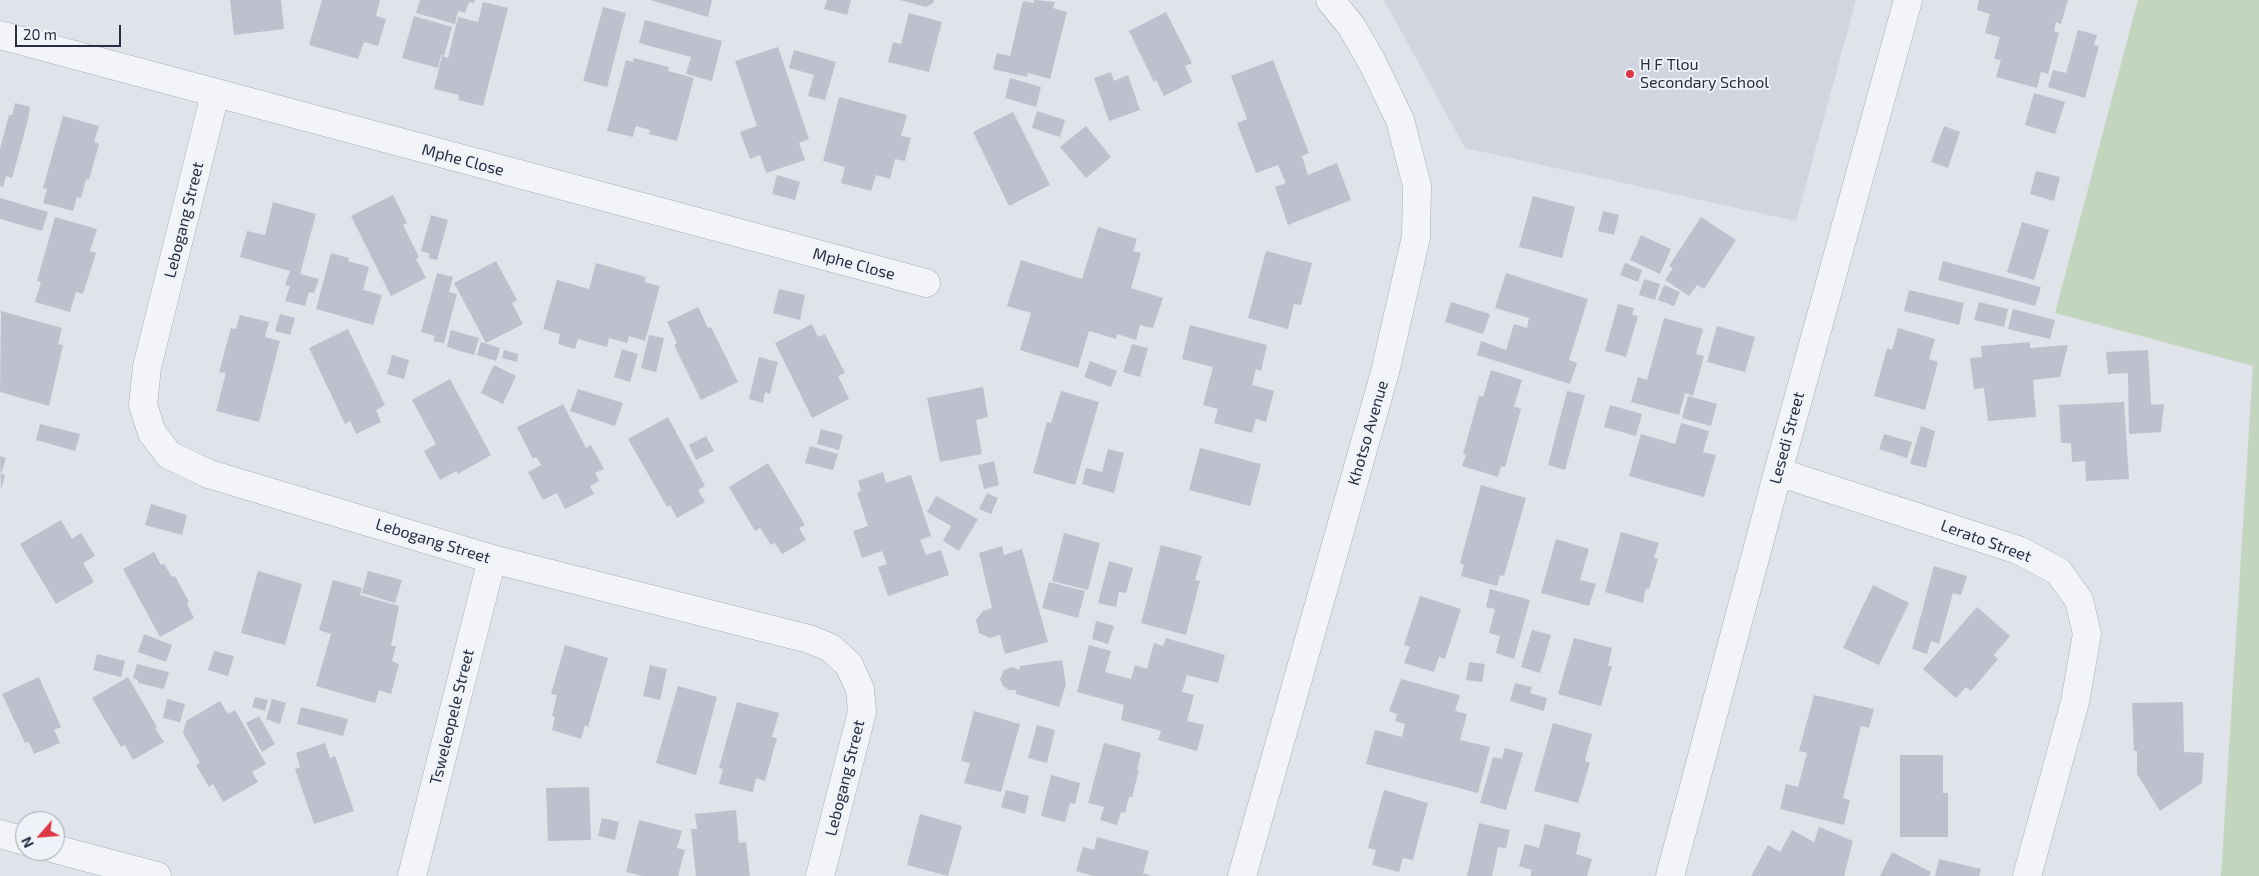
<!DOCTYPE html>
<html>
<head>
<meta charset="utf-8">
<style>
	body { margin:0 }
	#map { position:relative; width:2259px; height:876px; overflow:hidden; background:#dfe3ea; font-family:"Exo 2",sans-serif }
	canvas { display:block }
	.north { position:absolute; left:15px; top:811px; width:50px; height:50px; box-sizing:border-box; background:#eff2f7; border:1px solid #9fa4af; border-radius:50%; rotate:243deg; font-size:14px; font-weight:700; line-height:20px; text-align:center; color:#262f43 }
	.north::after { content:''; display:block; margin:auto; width:18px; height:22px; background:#dc3744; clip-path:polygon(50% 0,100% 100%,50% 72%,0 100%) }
	.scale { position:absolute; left:15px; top:25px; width:106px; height:22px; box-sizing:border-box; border:2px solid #262f43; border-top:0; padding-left:6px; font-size:15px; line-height:18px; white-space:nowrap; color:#262f43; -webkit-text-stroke:4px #eff2f7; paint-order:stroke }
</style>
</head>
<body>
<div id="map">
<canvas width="2259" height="876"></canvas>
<div class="north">N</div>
<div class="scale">20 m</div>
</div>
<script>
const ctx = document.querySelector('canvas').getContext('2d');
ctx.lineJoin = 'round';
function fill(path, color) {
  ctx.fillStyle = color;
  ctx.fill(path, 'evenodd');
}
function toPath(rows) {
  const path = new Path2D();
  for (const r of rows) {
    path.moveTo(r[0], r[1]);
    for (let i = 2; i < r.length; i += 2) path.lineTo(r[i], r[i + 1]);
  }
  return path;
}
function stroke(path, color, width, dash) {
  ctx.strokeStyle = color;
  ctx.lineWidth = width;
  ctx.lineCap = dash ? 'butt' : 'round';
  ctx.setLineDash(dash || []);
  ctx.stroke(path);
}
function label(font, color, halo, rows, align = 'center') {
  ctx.font = font + ' "Exo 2",sans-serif';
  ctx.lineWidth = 4;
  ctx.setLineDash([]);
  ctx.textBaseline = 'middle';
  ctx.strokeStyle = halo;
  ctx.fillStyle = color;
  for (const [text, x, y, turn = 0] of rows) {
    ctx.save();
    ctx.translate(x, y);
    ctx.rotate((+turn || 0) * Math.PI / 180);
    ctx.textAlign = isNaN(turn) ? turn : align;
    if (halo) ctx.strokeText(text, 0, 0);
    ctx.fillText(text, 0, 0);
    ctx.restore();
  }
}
fill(toPath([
	[1384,0,1856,0,1796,221,1465,148]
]), '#d1d5df');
fill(toPath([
	[2138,0,2259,0,2259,876,2221,876,2253,366,2055,313]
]), '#c3d5bf');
fill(toPath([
	[230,0,281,0,284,29,234,35],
	[322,0,380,0,376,16,386,19,378,46,364,42,358,59,309,45],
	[420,0,475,0,474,3,469,2,465,13,458,11,455,24,416,13],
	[650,0,712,0,708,17],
	[827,0,851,0,847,15,824,9],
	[900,0,934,0,933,3,926,7],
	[1034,0,1055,2,1053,8,1067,12,1050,79,1028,73,1027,77,993,69,997,53,1010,56,1023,1,1034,3],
	[1979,0,2068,0,2061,24,2056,22,2054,31,2059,33,2048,74,2041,72,2037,88,1996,77,2001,60,1994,59,2000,37,1985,33,1990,14,1977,10],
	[483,2,508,8,483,106,458,100,459,95,434,89,442,56,448,58,458,17,478,22],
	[603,7,626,13,607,87,583,81],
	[1166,12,1192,63,1185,66,1192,82,1164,96,1156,80,1154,82,1129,31],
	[909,13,942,22,929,72,888,62,893,42,901,44],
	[414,16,452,27,444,56,441,55,438,68,402,58],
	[645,20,722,41,712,81,686,74,691,57,639,43],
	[2078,30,2097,35,2094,45,2099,46,2085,98,2048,87,2053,70,2066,73],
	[778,47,809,139,799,143,805,160,766,173,760,155,750,159,740,132,757,126,735,61],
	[794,50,836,62,825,100,808,96,814,75,789,68],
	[634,58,669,67,668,71,694,78,677,141,649,134,650,130,636,126,633,137,607,131,626,60,633,62],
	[1273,60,1309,153,1302,156,1308,175,1337,163,1351,200,1288,225,1275,187,1286,183,1278,165,1256,173,1237,123,1247,119,1231,76],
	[1111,72,1114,81,1128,75,1140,110,1109,121,1094,78],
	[1010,78,1041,87,1036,107,1005,98],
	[2034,93,2065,102,2055,134,2025,125],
	[839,97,907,115,901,136,911,138,905,161,895,159,890,179,876,175,871,191,841,183,845,167,823,161],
	[15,103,30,107,28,120,12,178,6,176,3,187,0,186,0,149,9,115,12,115],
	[1037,111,1065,120,1060,137,1032,128],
	[1013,112,1050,185,1009,206,973,132],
	[63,116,99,126,94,142,99,144,89,180,86,179,81,198,77,197,73,211,43,203,47,189,43,188],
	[1086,126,1111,157,1086,178,1060,147],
	[1944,126,1960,132,1948,168,1931,162],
	[2036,171,2060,177,2054,201,2030,194],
	[777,175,800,182,795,200,772,194],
	[393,195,407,223,403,225,419,257,416,259,426,278,391,296,351,216],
	[1533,196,1575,207,1562,258,1519,247],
	[0,198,48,212,42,231,0,219],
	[273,202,316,214,300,274,319,279,314,293,309,292,305,306,285,301,290,286,285,285,290,271,240,257,247,231,265,235],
	[1603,211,1619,215,1614,235,1598,231],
	[431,215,448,220,437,260,428,258,430,254,421,251],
	[55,217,97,229,90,251,96,253,83,294,76,292,70,312,35,302,41,282,37,281],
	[1701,217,1736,240,1704,289,1697,285,1689,296,1665,280,1673,268,1669,266],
	[2022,222,2049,230,2034,280,2007,272],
	[1098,227,1137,239,1133,251,1141,253,1131,288,1163,298,1153,328,1140,325,1136,340,1117,334,1116,339,1089,331,1078,368,1020,350,1031,313,1007,306,1021,260,1082,279],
	[1641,235,1671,249,1660,274,1630,260],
	[1266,251,1312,263,1301,305,1294,304,1288,329,1248,318],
	[331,253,349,258,348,261,369,267,363,290,382,295,373,325,316,309],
	[496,261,517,300,512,303,523,324,486,343,454,283],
	[1943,261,2041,287,2035,306,1938,280],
	[596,263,646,277,644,282,660,286,645,341,629,336,627,343,609,338,607,347,578,339,575,349,558,344,560,334,543,329,557,280,589,289],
	[1625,263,1642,270,1638,282,1620,275],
	[437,273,453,277,449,292,457,294,444,343,433,341,435,336,421,332],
	[1506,273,1588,299,1569,360,1577,363,1570,384,1477,355,1481,341,1506,350,1514,324,1527,328,1529,318,1495,308],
	[1644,279,1660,284,1655,300,1639,295],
	[1664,285,1680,292,1674,306,1658,300],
	[779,289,805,295,800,320,773,313],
	[1909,290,1964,303,1959,325,1904,311],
	[1451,302,1490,314,1483,334,1445,322],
	[1979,302,2008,309,2004,327,1974,320],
	[1618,304,1634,308,1632,315,1638,316,1626,357,1605,351],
	[698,307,708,328,711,327,738,382,701,400,674,345,677,343,667,322],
	[2013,309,2055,320,2050,339,2008,329],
	[1,311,62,328,58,344,63,345,49,406,0,392],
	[280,314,295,318,290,335,275,331],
	[240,315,269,322,265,337,280,341,259,422,216,411,226,373,219,372,231,328,236,329],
	[1664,318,1703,329,1696,354,1704,356,1693,396,1685,393,1679,415,1631,402,1638,377,1647,380],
	[812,324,818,337,825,334,845,373,838,376,849,399,812,418,775,343],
	[1190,325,1267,345,1261,371,1256,369,1252,385,1274,391,1266,422,1256,419,1252,433,1214,423,1218,409,1203,405,1213,367,1182,359],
	[1717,326,1755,337,1745,372,1707,362],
	[1898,328,1935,339,1929,359,1938,362,1925,410,1874,396,1887,348,1892,350],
	[348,329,385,405,376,410,381,422,356,434,350,421,345,424,309,348],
	[451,330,479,338,474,355,447,347],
	[649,335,664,338,656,372,641,368],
	[481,342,500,348,496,361,477,355],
	[2030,342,2030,348,2068,345,2060,377,2033,380,2036,417,1988,421,1984,388,1974,389,1970,358,1982,357,1981,346],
	[1132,344,1148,348,1140,377,1123,372],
	[622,349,638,354,630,382,614,377],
	[504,350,518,354,517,362,502,358],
	[2148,350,2151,405,2164,404,2161,432,2129,434,2128,373,2108,374,2106,352],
	[392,355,409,360,404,379,387,374],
	[759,357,778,362,770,394,765,392,763,403,749,399],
	[1090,361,1117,371,1111,387,1084,377],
	[494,365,516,376,503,404,481,393],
	[1491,370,1522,380,1514,406,1521,409,1505,467,1501,466,1498,477,1462,466,1466,455,1463,454,1479,396,1483,397],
	[450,379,491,455,458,474,456,471,440,480,424,451,436,444,412,400],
	[983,387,988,417,976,420,982,454,940,462,927,398],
	[578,389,623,403,615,426,570,411],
	[1061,391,1099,402,1075,485,1033,473,1047,422,1051,423],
	[1567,391,1585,395,1565,470,1548,465],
	[1688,396,1717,404,1711,426,1682,418],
	[2124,402,2129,479,2086,481,2085,461,2072,462,2071,443,2061,443,2059,405],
	[563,404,586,448,591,445,604,469,595,473,599,481,590,486,594,494,565,509,557,493,543,500,528,472,541,465,536,457,533,459,517,427],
	[1610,405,1642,414,1636,436,1604,427],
	[668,417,705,486,698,490,705,502,677,518,670,505,667,507,628,439],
	[1681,423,1709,431,1703,452,1716,455,1704,497,1629,476,1641,434,1675,444],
	[40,424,80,434,75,451,36,440],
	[1921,426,1935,431,1926,468,1910,464],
	[821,429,843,435,839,450,817,444],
	[1884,434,1912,442,1907,458,1879,449],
	[706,436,714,451,696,460,689,445],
	[810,446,838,454,833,470,805,463],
	[1200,448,1261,464,1250,506,1189,490],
	[1108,449,1124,453,1114,493,1082,484,1086,468,1102,472],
	[0,456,6,458,1,474,5,475,1,490],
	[994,461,999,485,984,489,978,465],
	[768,463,805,525,799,528,806,540,782,554,775,543,771,545,760,528,755,531,729,487],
	[883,472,886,483,911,475,931,536,920,540,926,555,941,550,949,575,888,596,878,567,887,564,882,551,862,558,853,531,868,526,857,493,861,491,858,481],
	[1481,485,1526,498,1504,576,1500,575,1497,586,1461,576,1464,565,1460,563],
	[987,493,998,498,991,514,979,509],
	[936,496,978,519,959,551,943,541,951,526,927,512],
	[151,504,187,515,182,535,145,525],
	[61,520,72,539,81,533,95,556,83,563,94,582,56,604,20,544],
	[1621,532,1659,543,1654,558,1658,559,1649,589,1646,588,1643,603,1605,592],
	[1064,533,1100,543,1088,590,1052,581],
	[1556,539,1589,549,1580,580,1596,584,1589,606,1541,593],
	[1161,545,1202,556,1195,580,1200,581,1186,635,1141,623],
	[1002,546,1004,555,1022,549,1048,642,1005,654,1000,635,990,638,979,633,976,620,983,611,992,608,979,553],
	[154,552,161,565,164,564,172,577,175,576,189,602,187,604,194,618,160,637,123,569],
	[1109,561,1133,568,1126,593,1119,592,1116,607,1098,603],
	[1934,566,1967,576,1961,595,1953,593,1939,644,1931,641,1927,654,1912,649],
	[258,571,302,584,285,645,241,633],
	[368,571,402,580,395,603,362,593],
	[333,580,362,588,360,595,399,606,391,646,396,646,392,661,399,664,391,694,379,690,375,703,316,686,331,634,319,630],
	[1049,582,1085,591,1078,618,1042,608],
	[1873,585,1909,603,1879,665,1843,648],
	[1490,589,1530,600,1514,659,1496,653,1500,636,1489,633,1495,609,1486,607],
	[1420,596,1461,609,1445,659,1439,657,1434,672,1404,663,1410,647,1404,645],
	[1977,607,2010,636,1994,655,1998,659,1971,691,1966,687,1956,698,1923,669],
	[1096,621,1114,626,1108,644,1092,639],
	[1532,630,1551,635,1540,673,1521,667],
	[144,634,172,645,166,662,138,652],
	[1166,638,1225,655,1218,683,1187,675,1182,692,1194,695,1187,721,1204,725,1197,751,1158,740,1161,731,1121,720,1124,705,1077,692,1089,645,1111,651,1105,672,1131,679,1135,665,1147,669,1154,643,1163,646],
	[1574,638,1612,648,1608,666,1612,666,1601,706,1558,694],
	[565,645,608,658,588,727,585,725,581,739,552,730,555,717,552,716,557,695,551,694],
	[214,651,234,656,228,676,208,670],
	[97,654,125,661,121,677,93,670],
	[1062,660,1066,684,1059,707,1016,694,1016,690,1009,690,1003,686,1000,679,1004,670,1012,667,1019,670,1020,666],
	[1469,662,1485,664,1482,682,1466,680],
	[137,664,169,672,164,689,138,683,138,680,133,678],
	[650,665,667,669,660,700,643,696],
	[39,677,61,727,54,730,60,743,34,754,29,742,25,743,2,694],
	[128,677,157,727,155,728,164,742,133,760,125,745,121,747,92,698],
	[1401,679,1460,695,1455,711,1467,714,1460,740,1490,747,1478,793,1366,764,1375,730,1402,737,1405,724,1395,721,1397,714,1389,711],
	[1515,683,1532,687,1530,693,1547,698,1544,711,1510,701],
	[678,686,717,697,696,775,656,763],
	[1814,695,1874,709,1869,728,1861,726,1843,798,1850,800,1844,825,1780,809,1786,784,1798,787,1807,753,1799,751],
	[255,697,268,700,265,711,252,707],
	[167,699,185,704,180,722,163,718],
	[272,699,286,703,280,724,266,719],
	[220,701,228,714,235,710,266,764,252,772,258,782,223,802,213,784,209,787,196,765,200,763,183,733,186,721],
	[737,702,779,713,772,737,777,738,765,781,756,778,753,792,719,784,723,769,719,768],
	[2183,702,2184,752,2204,753,2202,783,2160,811,2137,774,2137,751,2134,751,2132,703],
	[301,707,348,719,343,736,297,724],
	[974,711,1020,724,1001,792,964,783,970,763,961,761],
	[259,716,275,744,262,752,246,723],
	[1553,723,1592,734,1585,761,1590,763,1578,803,1534,791],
	[1037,725,1055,730,1047,763,1028,758],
	[325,743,330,758,335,756,354,811,314,824,295,769,300,767,296,753],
	[1104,743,1141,753,1137,770,1139,770,1132,797,1129,797,1125,813,1121,812,1117,825,1100,820,1104,807,1088,803],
	[1505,748,1523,753,1506,810,1480,803,1493,757,1502,759],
	[1900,755,1943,755,1943,793,1948,793,1948,837,1900,837],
	[1051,775,1080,783,1075,804,1070,803,1065,822,1041,816],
	[589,787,591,840,548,841,546,788],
	[1006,790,1029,796,1025,814,1001,807],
	[1384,790,1428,803,1413,860,1403,858,1399,872,1372,865,1376,850,1368,848],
	[736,810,739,843,746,842,750,876,696,876,691,829,697,829,695,814],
	[920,814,962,826,948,876,907,865],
	[602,818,619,822,615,840,598,836],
	[639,820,682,831,677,848,685,850,678,876,643,876,626,872],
	[1479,823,1510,830,1506,848,1498,847,1492,876,1467,876],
	[1545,824,1581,833,1576,854,1592,859,1587,876,1530,876,1532,870,1519,866,1525,844,1539,848],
	[1819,827,1853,841,1844,876,1751,876,1768,845,1780,852,1792,830,1814,842],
	[1097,837,1149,851,1143,873,1152,876,1093,876,1076,871,1083,847,1094,850],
	[1892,852,1931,872,1929,876,1880,876],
	[1939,859,1981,869,1979,876,1935,876]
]), '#bcc1cd');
const minor = toPath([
	[0,35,926,283],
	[215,94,147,367,143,405,152,433,169,455,209,474,492,559,809,639,831,648,849,665,860,689,862,712,820,876],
	[1778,472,2018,550,2058,571,2079,600,2087,634,2075,702,2027,876],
	[0,834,25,841],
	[55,849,157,876],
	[412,876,492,559],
	[1242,876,1385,372,1416,237,1417,186,1400,120,1372,62,1352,27,1330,0],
	[1670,876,1778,472,1908,0]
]);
stroke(minor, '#a8adb8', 29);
stroke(minor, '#f2f4f8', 28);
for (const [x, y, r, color] of [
	[1630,74,5,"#dc3744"]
]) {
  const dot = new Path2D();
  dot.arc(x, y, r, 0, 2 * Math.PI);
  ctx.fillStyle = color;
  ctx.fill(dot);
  stroke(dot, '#eff2f7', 2);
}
label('16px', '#262f43', '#eff2f7', [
	["H F Tlou",1640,65],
	["Secondary School",1640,83]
], 'left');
label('16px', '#262f43', '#eff2f7', [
	["Mphe Close",463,160,15],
	["Lebogang Street",184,220,-76],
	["Mphe Close",854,264,15],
	["Khotso Avenue",1368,433,-74],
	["Lesedi Street",1787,438,-75],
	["Lebogang Street",433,541,17],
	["Lerato Street",1986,541,20],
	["Tsweleopele Street",452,717,-76],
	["Lebogang Street",845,778,-76]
]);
</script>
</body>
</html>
